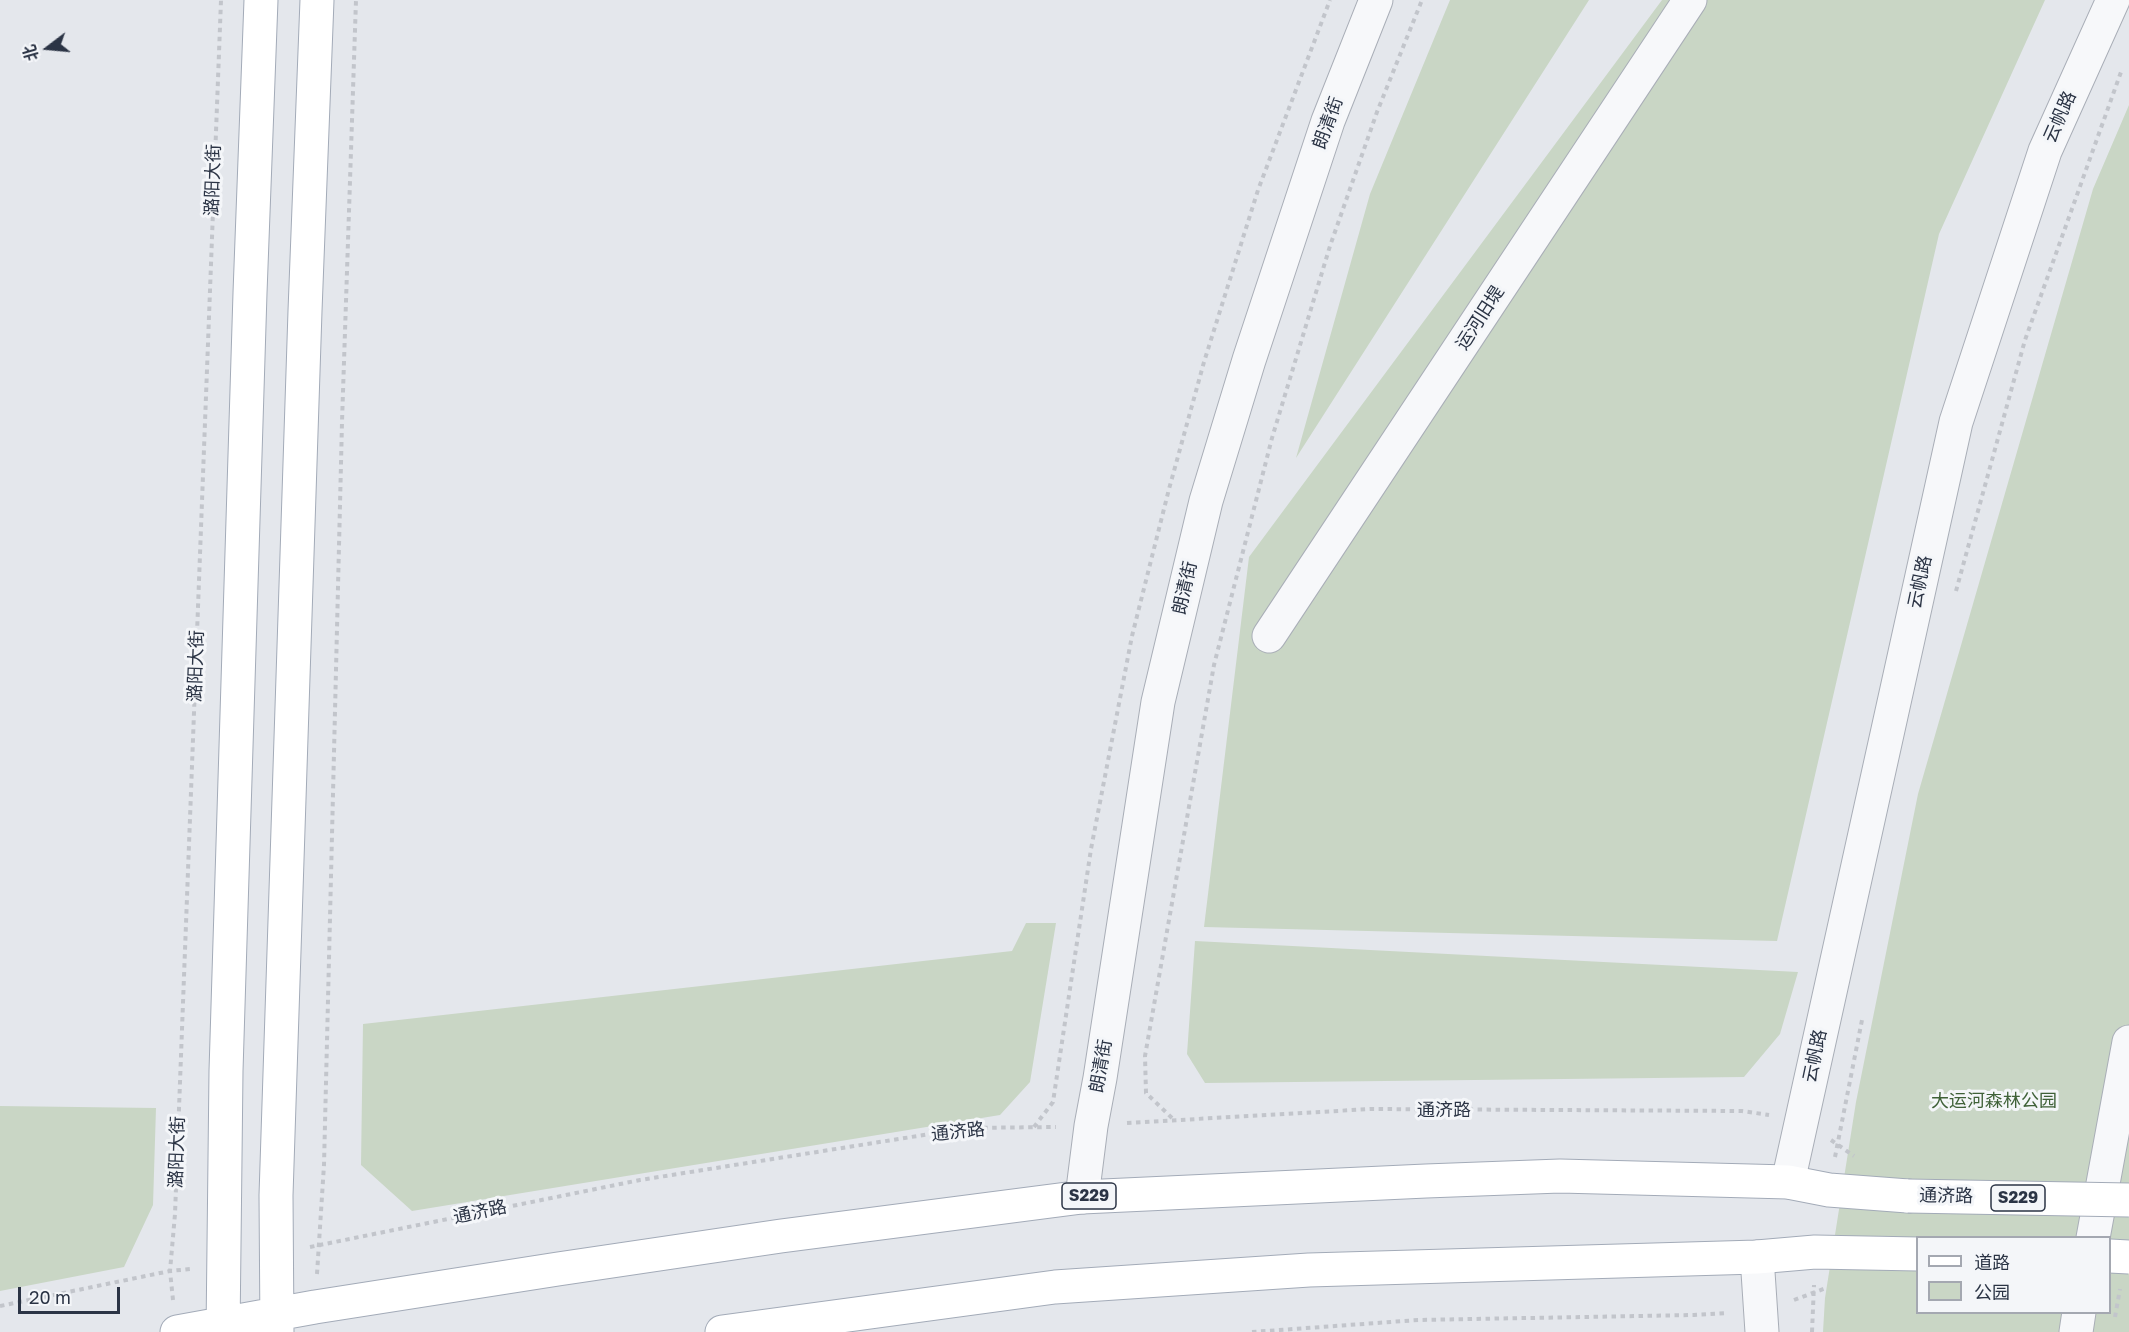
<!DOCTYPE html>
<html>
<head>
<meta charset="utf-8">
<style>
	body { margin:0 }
	#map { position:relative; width:2129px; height:1332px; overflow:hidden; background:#e4e7ec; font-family:"Golos Text","Noto Sans SC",sans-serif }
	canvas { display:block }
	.legend { position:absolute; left:1916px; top:1236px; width:195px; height:78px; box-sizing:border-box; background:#f4f6f9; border:2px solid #a4a8b1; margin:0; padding:8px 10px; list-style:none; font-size:18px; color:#2b3445 }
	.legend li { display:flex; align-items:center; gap:12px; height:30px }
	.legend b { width:30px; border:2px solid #a4a8b1 }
	.north { position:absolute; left:18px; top:18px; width:60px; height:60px; -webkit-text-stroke:4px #f4f6f9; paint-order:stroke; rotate:254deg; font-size:16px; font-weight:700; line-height:24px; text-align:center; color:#2b3445 }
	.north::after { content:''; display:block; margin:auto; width:21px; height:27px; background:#2b3445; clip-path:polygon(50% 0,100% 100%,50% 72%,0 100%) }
	.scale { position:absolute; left:18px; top:1287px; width:102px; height:27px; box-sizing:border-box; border:3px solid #2b3445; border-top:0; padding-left:8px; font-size:18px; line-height:21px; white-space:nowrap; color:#2b3445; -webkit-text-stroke:4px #f4f6f9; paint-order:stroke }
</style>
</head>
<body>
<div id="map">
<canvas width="2129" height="1332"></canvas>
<ul class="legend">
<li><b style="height:8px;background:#fff"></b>道路</li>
<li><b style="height:16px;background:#c9d6c5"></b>公园</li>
</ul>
<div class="north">北</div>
<div class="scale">20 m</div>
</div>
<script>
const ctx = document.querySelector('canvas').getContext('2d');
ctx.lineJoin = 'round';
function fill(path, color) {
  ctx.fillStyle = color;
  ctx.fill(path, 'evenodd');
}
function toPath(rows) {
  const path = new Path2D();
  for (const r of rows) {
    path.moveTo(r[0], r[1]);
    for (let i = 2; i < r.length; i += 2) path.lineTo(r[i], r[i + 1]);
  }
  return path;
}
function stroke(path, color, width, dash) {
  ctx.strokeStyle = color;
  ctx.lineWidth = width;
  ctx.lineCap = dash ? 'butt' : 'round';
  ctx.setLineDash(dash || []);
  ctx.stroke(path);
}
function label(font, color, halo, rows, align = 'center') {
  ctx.font = font + ' "Golos Text","Noto Sans SC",sans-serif';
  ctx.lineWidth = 6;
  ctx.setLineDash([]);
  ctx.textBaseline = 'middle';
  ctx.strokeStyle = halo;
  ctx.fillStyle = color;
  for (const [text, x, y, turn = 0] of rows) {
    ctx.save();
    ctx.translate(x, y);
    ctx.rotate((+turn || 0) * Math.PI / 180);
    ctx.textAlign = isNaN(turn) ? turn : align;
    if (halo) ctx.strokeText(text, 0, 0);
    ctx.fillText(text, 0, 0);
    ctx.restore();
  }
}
fill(toPath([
	[1450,0,1589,0,1296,458,1370,194],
	[1662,0,2045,0,1939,234,1777,941,1204,927,1249,557],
	[2129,105,2129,1332,1823,1332,1825,1298,1856,1102,1918,794,2093,189],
	[1918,1238,2110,1238,2110,1312,1918,1312],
	[1026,923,1056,923,1030,1082,1000,1115,412,1211,361,1165,363,1024,1012,951],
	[1195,941,1798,972,1780,1034,1744,1077,1205,1083,1187,1054],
	[0,1106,156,1108,153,1205,124,1267,0,1291]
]), '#c9d6c5');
const minor = toPath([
	[1269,636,1690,0],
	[1788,1182,1956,422,2045,151,2113,0],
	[1082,1197,1091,1126,1100,1078,1158,702,1206,501,1249,360,1328,121,1376,0],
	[2093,1238,2129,1042],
	[1757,1257,1762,1332],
	[2076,1332,2079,1312]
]);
const major = toPath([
	[177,1332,315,1307,558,1269,781,1236,1082,1197,1426,1181,1560,1176,1788,1182,1829,1190,1908,1196],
	[223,1332,226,1071,250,293,261,0],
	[277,1332,276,1195,305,311,317,0],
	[722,1332,1055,1287,1309,1270,1757,1257,1815,1252,1918,1254]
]);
stroke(minor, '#a9aeb7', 35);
stroke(major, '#a3abb8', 35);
stroke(toPath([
	[1956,591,2025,340,2121,72],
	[1172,1118,1146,1093,1145,1056,1214,665,1272,438,1330,246,1377,112,1422,0],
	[1127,1123,1371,1109,1742,1111,1769,1115],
	[1034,1127,1053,1102,1091,849,1132,636,1169,489,1204,362,1258,190,1330,0],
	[1831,1140,1854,1156],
	[1835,1157,1862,1020],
	[310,1247,640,1180,968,1128,1056,1127],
	[317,1274,324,1165,342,422,356,0],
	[173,1300,170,1271,175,1214,221,0],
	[1794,1300,1826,1288],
	[0,1306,170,1271,190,1269],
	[2115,1317,2120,1289],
	[1252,1332,1418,1320,1694,1315,1728,1313],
	[1812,1332,1814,1285]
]), '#c2c5cb', 4, [4.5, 4.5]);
stroke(minor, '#f7f8fa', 33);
stroke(major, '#fff', 33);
const majorBridge = toPath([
	[1908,1196,2129,1200],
	[2110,1256,2129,1257]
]);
stroke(majorBridge, '#a3abb8', 35, []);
stroke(majorBridge, '#fff', 33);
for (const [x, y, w] of [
	[1089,1196,54],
	[2018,1198,54]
]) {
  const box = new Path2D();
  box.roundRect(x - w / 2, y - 13, w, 26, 4.5);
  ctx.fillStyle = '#f4f6f9';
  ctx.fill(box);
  stroke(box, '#2b3445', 1.5);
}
label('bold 16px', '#2b3445', null, [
	["S229",1089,1196],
	["S229",2018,1198]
]);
label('18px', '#2b3445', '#f4f6f9', [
	["云帆路",2060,117,-66],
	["朗清街",1328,123,-70],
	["潞阳大街",213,180,-88],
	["运河旧堤",1480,318,-57],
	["云帆路",1920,582,-78],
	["朗清街",1185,588,-77],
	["潞阳大街",196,666,-88],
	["云帆路",1815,1056,-78],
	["朗清街",1101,1066,-80],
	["通济路",1444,1110],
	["通济路",958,1132,-6],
	["潞阳大街",177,1152,-88],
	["通济路",1946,1196,1],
	["通济路",480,1212,-12]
]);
label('18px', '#3f6138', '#f4f6f9', [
	["大运河森林公园",1994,1101]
]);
</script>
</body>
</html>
